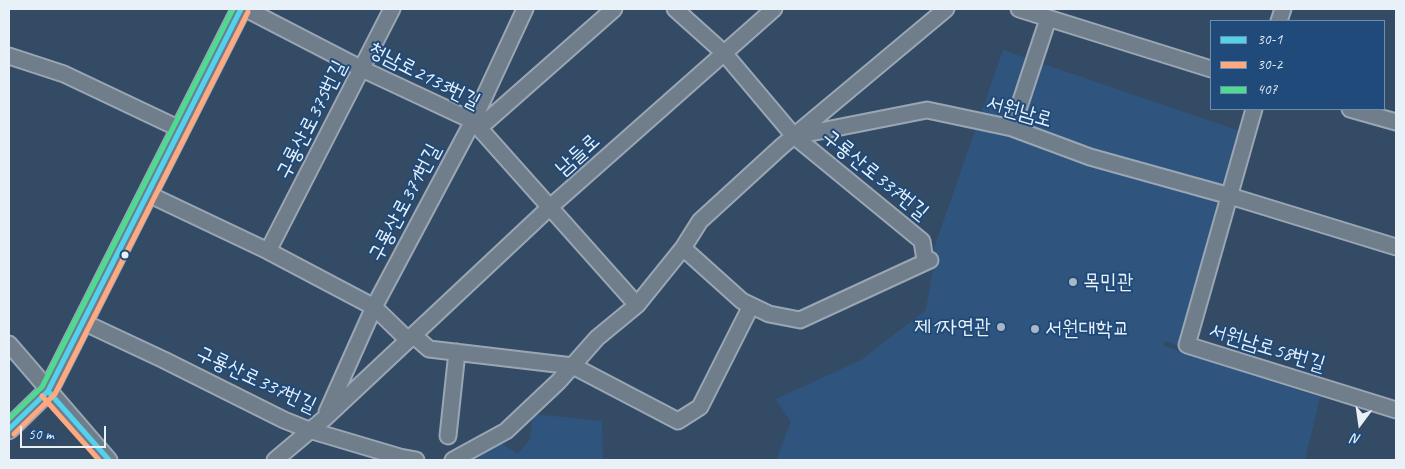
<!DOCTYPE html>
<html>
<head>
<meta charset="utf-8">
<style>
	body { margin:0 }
	#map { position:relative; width:1405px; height:469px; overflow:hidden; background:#344b65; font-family:Caveat,sans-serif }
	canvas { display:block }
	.frame { position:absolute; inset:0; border:10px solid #e8f1f8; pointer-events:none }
	.legend { position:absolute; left:1210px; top:20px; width:175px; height:90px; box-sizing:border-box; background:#1f4a7a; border:1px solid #6f8dac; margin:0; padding:6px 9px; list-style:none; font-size:15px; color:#e8f1f8 }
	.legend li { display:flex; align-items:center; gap:10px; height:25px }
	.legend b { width:25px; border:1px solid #6f8dac }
	.north { position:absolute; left:1335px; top:399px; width:50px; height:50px; -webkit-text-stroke:4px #1f4a7a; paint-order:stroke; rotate:194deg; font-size:14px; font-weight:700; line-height:20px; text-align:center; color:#e8f1f8 }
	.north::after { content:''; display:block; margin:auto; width:18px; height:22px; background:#e8f1f8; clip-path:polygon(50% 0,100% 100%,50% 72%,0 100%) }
	.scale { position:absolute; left:20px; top:426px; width:86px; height:22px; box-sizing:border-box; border:2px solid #e8f1f8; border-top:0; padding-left:6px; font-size:15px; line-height:18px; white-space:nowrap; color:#e8f1f8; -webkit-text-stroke:4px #1f4a7a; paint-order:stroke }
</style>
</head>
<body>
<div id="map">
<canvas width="1405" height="469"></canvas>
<div class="frame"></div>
<ul class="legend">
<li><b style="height:6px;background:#53d2ee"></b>30-1</li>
<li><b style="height:6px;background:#ffa980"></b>30-2</li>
<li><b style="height:6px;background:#4ddb92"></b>407</li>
</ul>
<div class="north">N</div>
<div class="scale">50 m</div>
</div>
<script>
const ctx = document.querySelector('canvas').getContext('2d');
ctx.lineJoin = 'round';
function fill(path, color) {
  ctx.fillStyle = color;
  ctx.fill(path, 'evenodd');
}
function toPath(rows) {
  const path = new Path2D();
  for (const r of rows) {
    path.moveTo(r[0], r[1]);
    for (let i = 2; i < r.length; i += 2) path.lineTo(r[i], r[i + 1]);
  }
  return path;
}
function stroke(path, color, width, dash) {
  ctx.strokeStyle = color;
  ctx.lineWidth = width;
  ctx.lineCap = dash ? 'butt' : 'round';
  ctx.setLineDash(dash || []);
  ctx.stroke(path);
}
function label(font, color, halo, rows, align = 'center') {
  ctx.font = font + ' Caveat,"Poor Story",sans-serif';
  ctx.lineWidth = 4;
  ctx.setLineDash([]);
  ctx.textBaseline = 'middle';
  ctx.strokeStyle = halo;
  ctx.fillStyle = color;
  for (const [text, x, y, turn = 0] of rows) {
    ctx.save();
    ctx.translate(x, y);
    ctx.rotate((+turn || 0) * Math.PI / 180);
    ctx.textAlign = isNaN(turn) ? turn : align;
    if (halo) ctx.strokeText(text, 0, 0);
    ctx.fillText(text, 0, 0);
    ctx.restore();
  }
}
fill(toPath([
	[1003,50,1251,135,1179,346,1165,341,1164,346,1320,397,1305,460,776,460,791,422,776,399,861,360,926,310,934,262,930,260],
	[533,414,602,421,603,460,463,460,499,442,518,454,530,439]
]), '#2f557f');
const minor = toPath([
	[246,9,362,69,473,121,637,305],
	[675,9,724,53,794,136,922,241,925,260,930,260,800,320,769,314,742,301,683,248],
	[1019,9,1211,69],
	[1279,21,1283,9],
	[9,56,64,74,180,129],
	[1254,109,1187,345,1396,410],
	[1350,109,1396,122],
	[479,128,614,9],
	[1012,128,1048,19],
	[795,136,927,110,1012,128,1090,157,1230,196,1396,247],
	[148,194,268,251,374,307,408,340],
	[268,251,392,9],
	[83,322,164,360,284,420,309,430,400,457,416,460],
	[413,335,429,349,573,366,678,421,700,407,751,306],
	[9,344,109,460],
	[327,412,374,307,473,121,525,9],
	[448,436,457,352],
	[275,460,325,418,549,208,774,9],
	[453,460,506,431,559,381,597,338,637,305,683,248,700,221,782,146,946,9]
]);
const major = toPath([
	[9,429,48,391,241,9]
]);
stroke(minor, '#9aa6b3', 19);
stroke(major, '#9aa6b3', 22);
stroke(minor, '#707e8c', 15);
stroke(major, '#707e8c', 19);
stroke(toPath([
	[48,391,109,460],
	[9,429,48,391,241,9]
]), '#53d2ee', 5);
stroke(toPath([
	[42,396,99,460],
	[14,434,55,394,248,12]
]), '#ffa980', 5);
stroke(toPath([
	[9,419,42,387,233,9]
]), '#4ddb92', 5);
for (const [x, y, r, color] of [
	[125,255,4.5,"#e8f1f8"],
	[1073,282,5,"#a9b7c5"],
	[1001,327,5,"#a9b7c5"],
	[1035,329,5,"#a9b7c5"]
]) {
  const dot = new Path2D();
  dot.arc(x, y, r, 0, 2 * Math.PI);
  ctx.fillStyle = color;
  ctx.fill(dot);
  stroke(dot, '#1f4a7a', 2);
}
label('21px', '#e8f1f8', '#1f4a7a', [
	["청남로2133번길",424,76,27],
	["서원남로",1019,112,16],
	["구룡산로375번길",312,120,-63],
	["남들로",578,155,-42],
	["구룡산로337번길",875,175,39],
	["구룡산로371번길",405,203,-62],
	["서원남로58번길",1267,348,17],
	["구룡산로337번길",256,380,25]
]);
label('21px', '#e8f1f8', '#1f4a7a', [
	["목민관",1083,282],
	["제1자연관",991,327,"right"],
	["서원대학교",1045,329]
], 'left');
</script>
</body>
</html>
